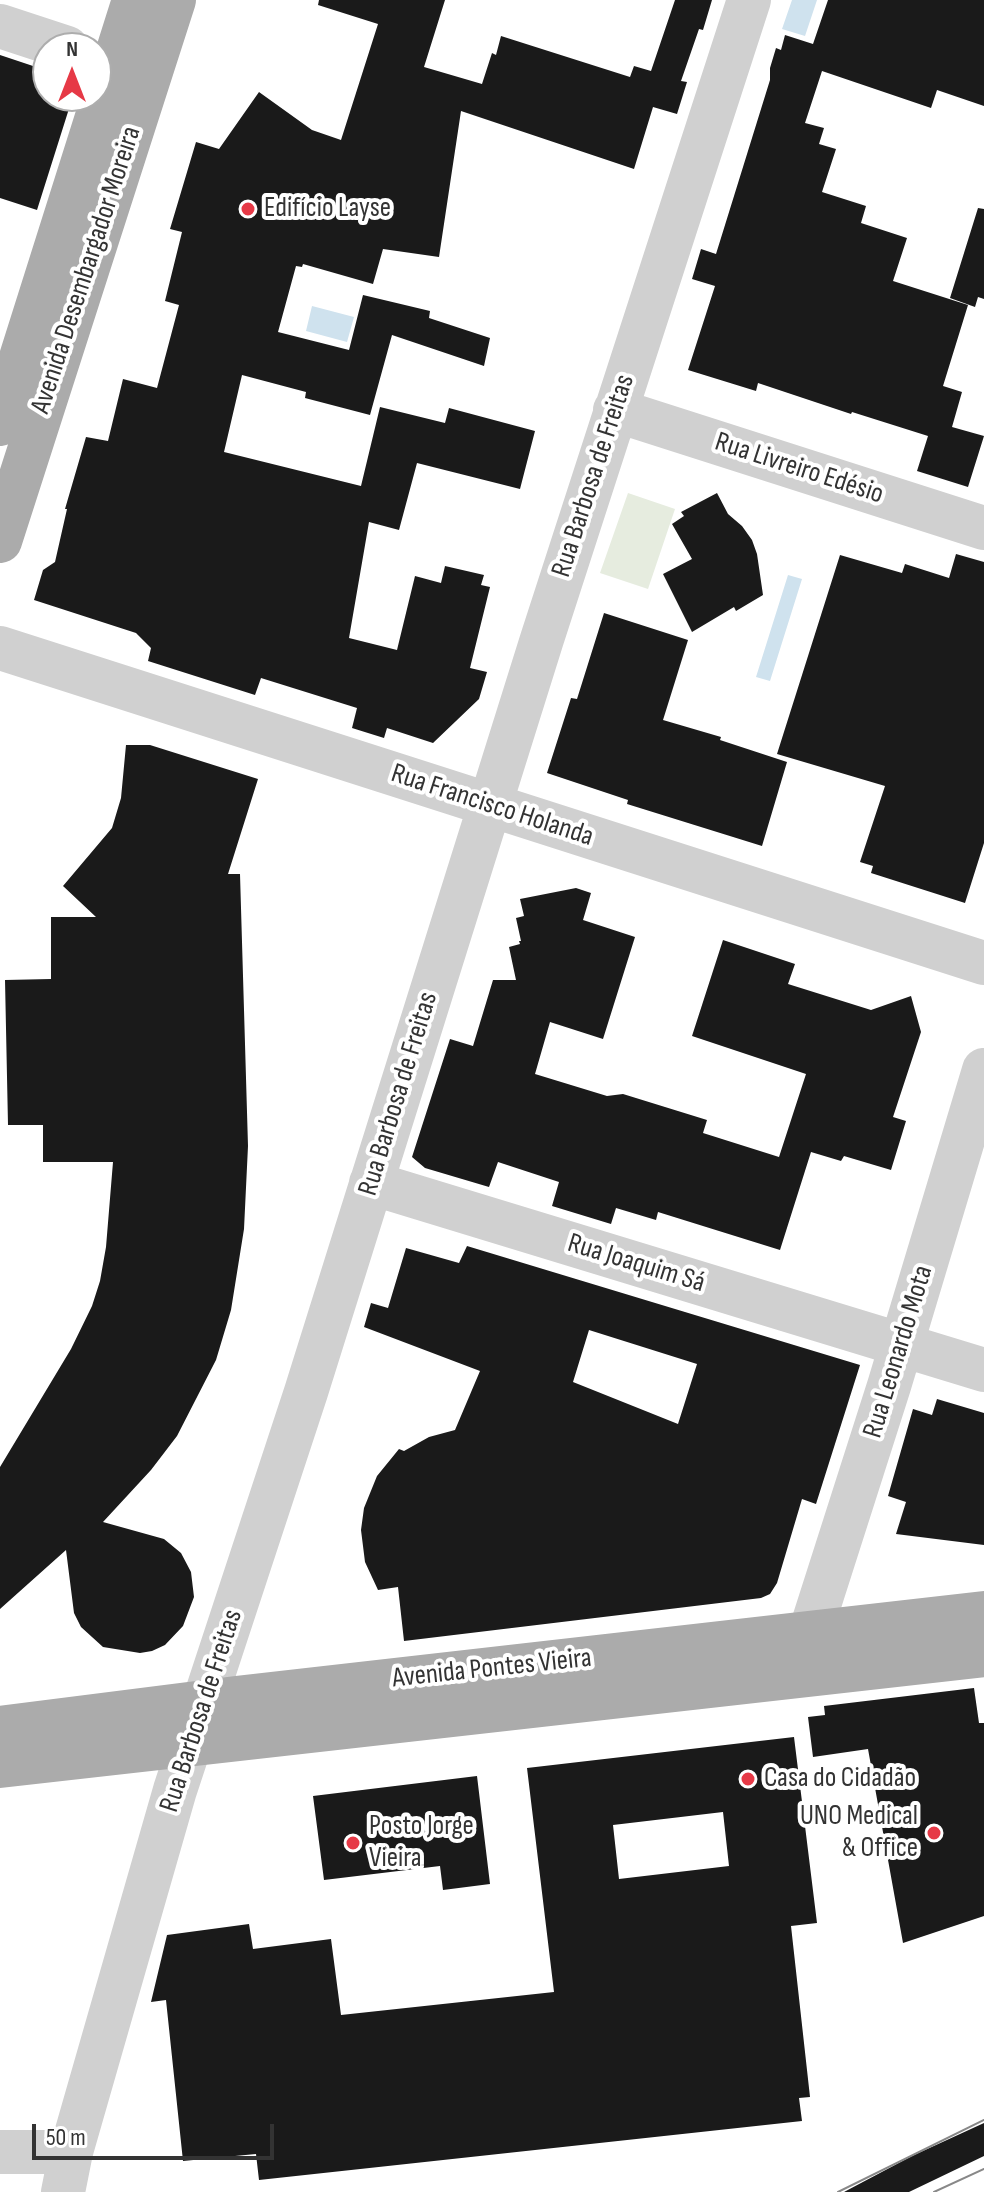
<!DOCTYPE html>
<html>
<head>
<meta charset="utf-8">
<style>
	body { margin:0 }
	#map { position:relative; width:984px; height:2192px; overflow:hidden; background:#fff; font-family:"Sofia Sans Condensed",sans-serif }
	canvas { display:block }
	.north { position:absolute; left:32px; top:32px; width:80px; height:80px; box-sizing:border-box; background:#fff; border:2px solid #adadad; border-radius:50%; rotate:0deg; font-size:22px; font-weight:700; line-height:32px; text-align:center; color:#333 }
	.north::after { content:''; display:block; margin:auto; width:28px; height:36px; background:#e63946; clip-path:polygon(50% 0,100% 100%,50% 72%,0 100%) }
	.scale { position:absolute; left:32px; top:2124px; width:242px; height:36px; box-sizing:border-box; border:4px solid #333; border-top:0; padding-left:10px; font-size:24px; line-height:28px; white-space:nowrap; color:#333; -webkit-text-stroke:6px #fff; paint-order:stroke }
</style>
</head>
<body>
<div id="map">
<canvas width="984" height="2192"></canvas>
<div class="north">N</div>
<div class="scale">50 m</div>
</div>
<script>
const ctx = document.querySelector('canvas').getContext('2d');
ctx.lineJoin = 'round';
function fill(path, color) {
  ctx.fillStyle = color;
  ctx.fill(path, 'evenodd');
}
function toPath(rows) {
  const path = new Path2D();
  for (const r of rows) {
    path.moveTo(r[0], r[1]);
    for (let i = 2; i < r.length; i += 2) path.lineTo(r[i], r[i + 1]);
  }
  return path;
}
function stroke(path, color, width, dash) {
  ctx.strokeStyle = color;
  ctx.lineWidth = width;
  ctx.lineCap = dash ? 'butt' : 'round';
  ctx.setLineDash(dash || []);
  ctx.stroke(path);
}
function label(font, color, halo, rows, align = 'center') {
  ctx.font = font + ' "Sofia Sans Condensed",sans-serif';
  ctx.lineWidth = 8;
  ctx.setLineDash([]);
  ctx.textBaseline = 'middle';
  ctx.strokeStyle = halo;
  ctx.fillStyle = color;
  for (const [text, x, y, turn = 0] of rows) {
    ctx.save();
    ctx.translate(x, y);
    ctx.rotate((+turn || 0) * Math.PI / 180);
    ctx.textAlign = isNaN(turn) ? turn : align;
    if (halo) ctx.strokeText(text, 0, 0);
    ctx.fillText(text, 0, 0);
    ctx.restore();
  }
}
fill(toPath([
	[628,493,675,509,648,589,600,573]
]), '#e6ecdf');
fill(toPath([
	[792,0,817,0,805,36,782,29],
	[312,306,354,317,347,342,306,331],
	[788,575,802,579,770,681,756,677]
]), '#cfe2ee');
fill(toPath([
	[319,0,445,0,424,67,482,84,492,53,496,55,501,36,630,77,634,66,651,71,675,0,712,0,703,30,699,29,681,81,687,82,677,114,653,107,634,169,461,111,439,257,383,249,373,284,303,264,302,267,296,266,278,332,349,350,363,295,430,311,429,318,490,338,484,366,392,335,370,415,305,398,306,392,242,375,224,452,361,486,380,407,445,423,449,408,535,431,520,489,417,463,399,530,369,522,349,638,397,650,415,576,441,583,445,566,484,575,481,585,490,587,470,668,487,672,479,699,433,743,387,728,384,738,352,728,357,708,261,678,255,695,148,661,151,648,136,633,34,600,43,570,55,562,67,509,65,509,86,437,108,441,123,379,157,388,179,305,165,301,182,232,170,229,196,142,219,149,259,92,312,130,341,140,378,24,318,5],
	[828,0,984,0,984,106,937,90,931,108,822,71,805,123,824,128,819,144,836,149,822,192,866,206,861,223,907,238,893,281,968,305,943,386,962,392,952,427,984,436,968,487,917,471,928,436,852,412,851,414,758,383,756,391,688,370,715,286,692,279,701,249,716,254,770,80,770,68,776,48,781,50,785,35,813,44],
	[0,55,48,71,48,96,73,96,37,210,0,198],
	[978,208,984,209,984,299,978,297,975,307,950,298],
	[717,493,728,514,742,526,752,540,757,554,763,595,736,611,734,607,692,632,663,574,692,559,672,524,684,516,681,512],
	[956,554,984,562,984,843,965,903,871,873,873,866,860,862,885,786,777,754,840,555,902,573,905,564,949,578],
	[604,613,688,640,663,720,721,737,720,740,787,762,762,846,627,804,628,800,547,773,571,698,577,699],
	[126,745,150,745,258,779,228,874,240,874,248,1146,244,1229,231,1310,216,1360,177,1436,151,1470,103,1522,164,1539,181,1553,191,1572,194,1597,183,1626,165,1645,152,1651,140,1653,103,1647,81,1627,74,1613,66,1550,0,1609,0,1467,71,1349,92,1306,100,1281,106,1247,113,1162,43,1162,43,1125,8,1125,5,980,51,979,51,917,96,917,63,886,112,828,121,798],
	[576,888,591,893,583,920,635,937,603,1039,550,1022,535,1074,607,1096,623,1094,707,1120,703,1133,779,1157,806,1074,692,1036,723,940,795,964,788,984,871,1010,911,996,921,1032,893,1117,906,1121,891,1170,844,1156,841,1161,811,1152,780,1250,658,1212,656,1220,616,1208,611,1224,552,1206,559,1182,498,1162,489,1187,425,1168,412,1157,450,1039,473,1046,493,980,516,980,509,947,520,944,519,941,521,941,516,918,524,916,520,899],
	[467,1246,860,1365,816,1504,802,1499,777,1583,770,1594,761,1598,404,1641,398,1587,378,1590,365,1562,361,1530,364,1508,377,1476,399,1449,404,1451,429,1437,455,1430,480,1371,364,1327,371,1303,388,1308,406,1248,459,1263],
	[589,1330,697,1364,678,1424,573,1382],
	[937,1399,984,1413,984,1545,896,1534,906,1502,888,1496,913,1409,932,1415],
	[974,1688,979,1723,984,1723,984,1916,903,1943,868,1749,813,1757,808,1717,825,1715,824,1706],
	[794,1737,817,1923,791,1926,810,2097,799,2098,802,2121,259,2180,256,2154,183,2161,166,2000,151,2002,167,1935,249,1924,253,1949,331,1939,341,2015,554,1992,527,1768],
	[723,1812,729,1866,619,1879,613,1825],
	[477,1776,490,1884,443,1890,440,1866,324,1880,313,1796],
	[984,2123,984,2156,909,2192,844,2192,912,2156]
]), '#1a1a1a');
stroke(toPath([
	[0,26,67,48],
	[615,410,984,528],
	[0,648,984,963],
	[371,1183,984,1370],
	[810,1633,889,1386,984,1070],
	[0,2152,71,2152],
	[63,2192,71,2152,175,1790,306,1392,542,639,749,0]
]), '#d0d0d0', 44);
stroke(toPath([
	[0,424,134,0],
	[0,541,174,0],
	[0,1728,236,1698,984,1613],
	[0,1766,984,1655]
]), '#ababab', 44);
stroke(toPath([
	[838,2192,984,2120],
	[934,2192,984,2169]
]), '#888', 2);
for (const [x, y, r, color] of [
	[248,209,8,"#e63946"],
	[748,1779,8,"#e63946"],
	[934,1833,8,"#e63946"],
	[353,1843,8,"#e63946"]
]) {
  const dot = new Path2D();
  dot.arc(x, y, r, 0, 2 * Math.PI);
  ctx.fillStyle = color;
  ctx.fill(dot);
  stroke(dot, '#fff', 3);
}
label('28px', '#333', '#fff', [
	["Edifício Layse",264,209],
	["Casa do Cidadão",764,1779],
	["UNO Medical",918,1817,"right"],
	["& Office",918,1849,"right"],
	["Posto Jorge",369,1827],
	["Vieira",369,1859]
], 'left');
label('28px', '#333', '#fff', [
	["Avenida Desembargador Moreira",87,270,-72],
	["Rua Livreiro Edésio",799,469,18],
	["Rua Barbosa de Freitas",594,476,-72],
	["Rua Francisco Holanda",492,806,18],
	["Rua Barbosa de Freitas",399,1094,-73],
	["Rua Joaquim Sá",636,1264,17],
	["Rua Leonardo Mota",899,1352,-73],
	["Avenida Pontes Vieira",492,1669,-6],
	["Rua Barbosa de Freitas",202,1711,-72]
]);
</script>
</body>
</html>
